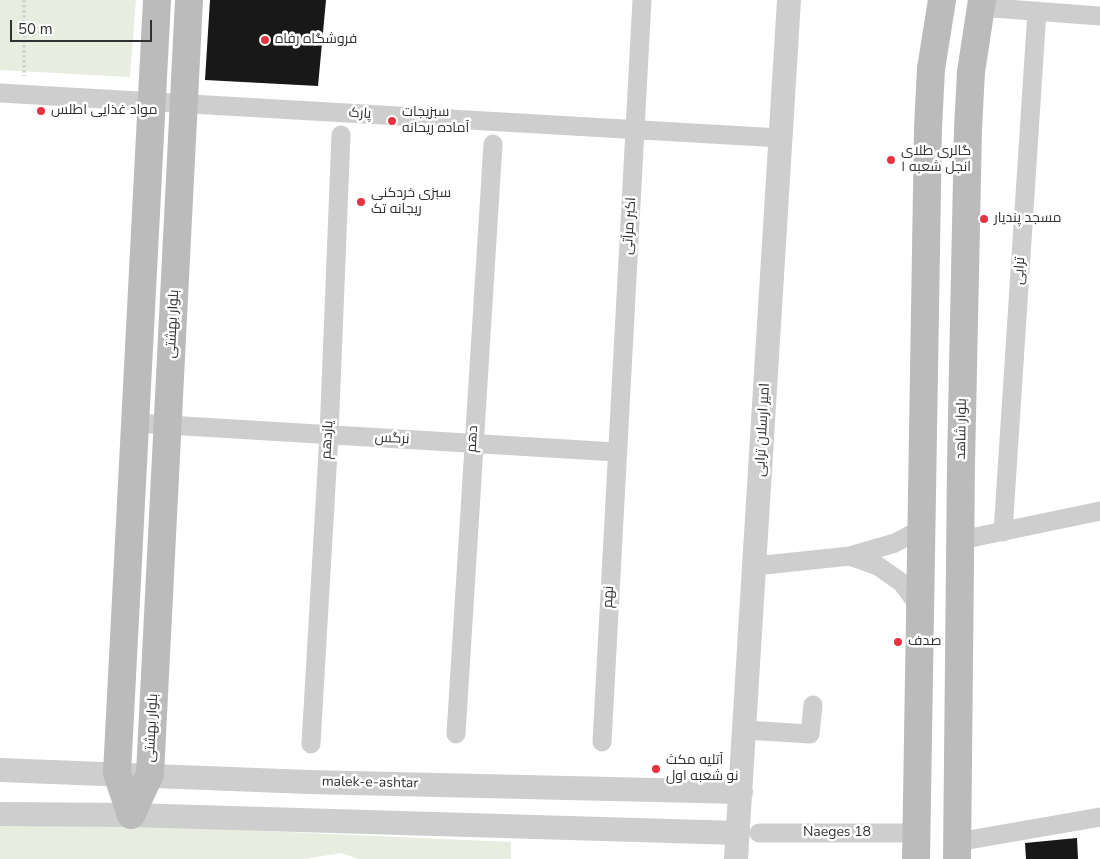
<!DOCTYPE html>
<html>
<head>
<meta charset="utf-8">
<style>
	body { margin:0 }
	#map { position:relative; width:1100px; height:859px; overflow:hidden; background:#fff; font-family:"Nunito Sans",sans-serif }
	canvas { display:block }
	.scale { position:absolute; left:10px; top:20px; width:142px; height:22px; box-sizing:border-box; border:2px solid #313131; border-top:0; padding-left:6px; font-size:15px; line-height:18px; white-space:nowrap; color:#313131; -webkit-text-stroke:4px #fff; paint-order:stroke }
</style>
</head>
<body>
<div id="map">
<canvas width="1100" height="859"></canvas>
<div class="scale">50 m</div>
</div>
<script>
const ctx = document.querySelector('canvas').getContext('2d');
ctx.lineJoin = 'round';
function fill(path, color) {
  ctx.fillStyle = color;
  ctx.fill(path, 'evenodd');
}
function toPath(rows) {
  const path = new Path2D();
  for (const r of rows) {
    path.moveTo(r[0], r[1]);
    for (let i = 2; i < r.length; i += 2) path.lineTo(r[i], r[i + 1]);
  }
  return path;
}
function stroke(path, color, width, dash) {
  ctx.strokeStyle = color;
  ctx.lineWidth = width;
  ctx.lineCap = dash ? 'butt' : 'round';
  ctx.setLineDash(dash || []);
  ctx.stroke(path);
}
function label(font, color, halo, rows, align = 'center') {
  ctx.font = font + ' "Nunito Sans",Cairo,sans-serif';
  ctx.lineWidth = 5;
  ctx.setLineDash([]);
  ctx.textBaseline = 'middle';
  ctx.strokeStyle = halo;
  ctx.fillStyle = color;
  for (const [text, x, y, turn = 0] of rows) {
    ctx.save();
    ctx.translate(x, y);
    ctx.rotate((+turn || 0) * Math.PI / 180);
    ctx.textAlign = isNaN(turn) ? turn : align;
    if (halo) ctx.strokeText(text, 0, 0);
    ctx.fillText(text, 0, 0);
    ctx.restore();
  }
}
fill(toPath([
	[0,0,136,0,130,77,0,70],
	[0,825,130,825,511,842,511,859,359,859,340,853,306,859,0,859]
]), '#e7eedf');
fill(toPath([
	[210,0,326,0,318,86,205,80],
	[1077,838,1078,859,1026,859,1025,843]
]), '#181818');
stroke(toPath([
	[24,0,24,76]
]), '#cecece', 3, [2.5, 2.5]);
stroke(toPath([
	[980,7,1100,16],
	[0,93,780,138],
	[135,423,616,452],
	[1003,532,1037,11],
	[961,540,1100,511],
	[850,556,878,566,902,583,920,607],
	[755,566,850,556,895,543,921,529],
	[745,730,810,734,813,705],
	[456,734,493,144],
	[602,742,642,0],
	[311,744,329,435,341,135],
	[759,833,916,833],
	[957,842,1100,817]
]), '#cecece', 19);
stroke(toPath([
	[0,770,308,782,741,792],
	[0,814,131,815,738,833],
	[736,859,789,0]
]), '#cecece', 24);
stroke(toPath([
	[131,815,150,774,189,0],
	[131,815,117,773,157,0],
	[916,859,928,128,931,69,942,0],
	[957,859,961,464,968,129,971,72,982,0]
]), '#bbb', 28);
for (const [x, y, r, color] of [
	[265,40,5,"#e83240"],
	[41,111,5,"#e83240"],
	[392,121,5,"#e83240"],
	[891,160,5,"#e83240"],
	[361,202,5,"#e83240"],
	[984,219,5,"#e83240"],
	[898,642,5,"#e83240"],
	[656,769,5,"#e83240"]
]) {
  const dot = new Path2D();
  dot.arc(x, y, r, 0, 2 * Math.PI);
  ctx.fillStyle = color;
  ctx.fill(dot);
  stroke(dot, '#fff', 2);
}
label('14px', '#313131', '#fff', [
	["فروشگاه رفاه",275,40],
	["مواد غذایی اطلس",51,111],
	["سبزیجات",402,113],
	["آماده ریحانه",402,129],
	["گالری طلای",901,152],
	["انجل شعبه ۱",901,168],
	["سبزی خردکنی",371,194],
	["ریجانه تک",371,210],
	["مسجد پندیار",994,219],
	["صدف",908,642],
	["آتلیه مکث",666,761],
	["نو شعبه اول",666,777]
], 'left');
label('14px', '#313131', '#fff', [
	["پارک",360,114,3],
	["اکبر مرآتی",630,226,-86],
	["ترابی",1020,271,-86],
	["بلوار بهشتی",173,324,-87],
	["بلوار شاهد",962,429,-89],
	["امیر ارسلان ترابی",763,430,-87],
	["نرگس",392,439,3],
	["دهم",473,439,-86],
	["یازدهم",328,440,-87],
	["نهم",609,597,-87],
	["بلوار بهشتی",152,728,-87],
	["malek-e-ashtar",370,783,1],
	["Naeges 18",837,833]
]);
</script>
</body>
</html>
